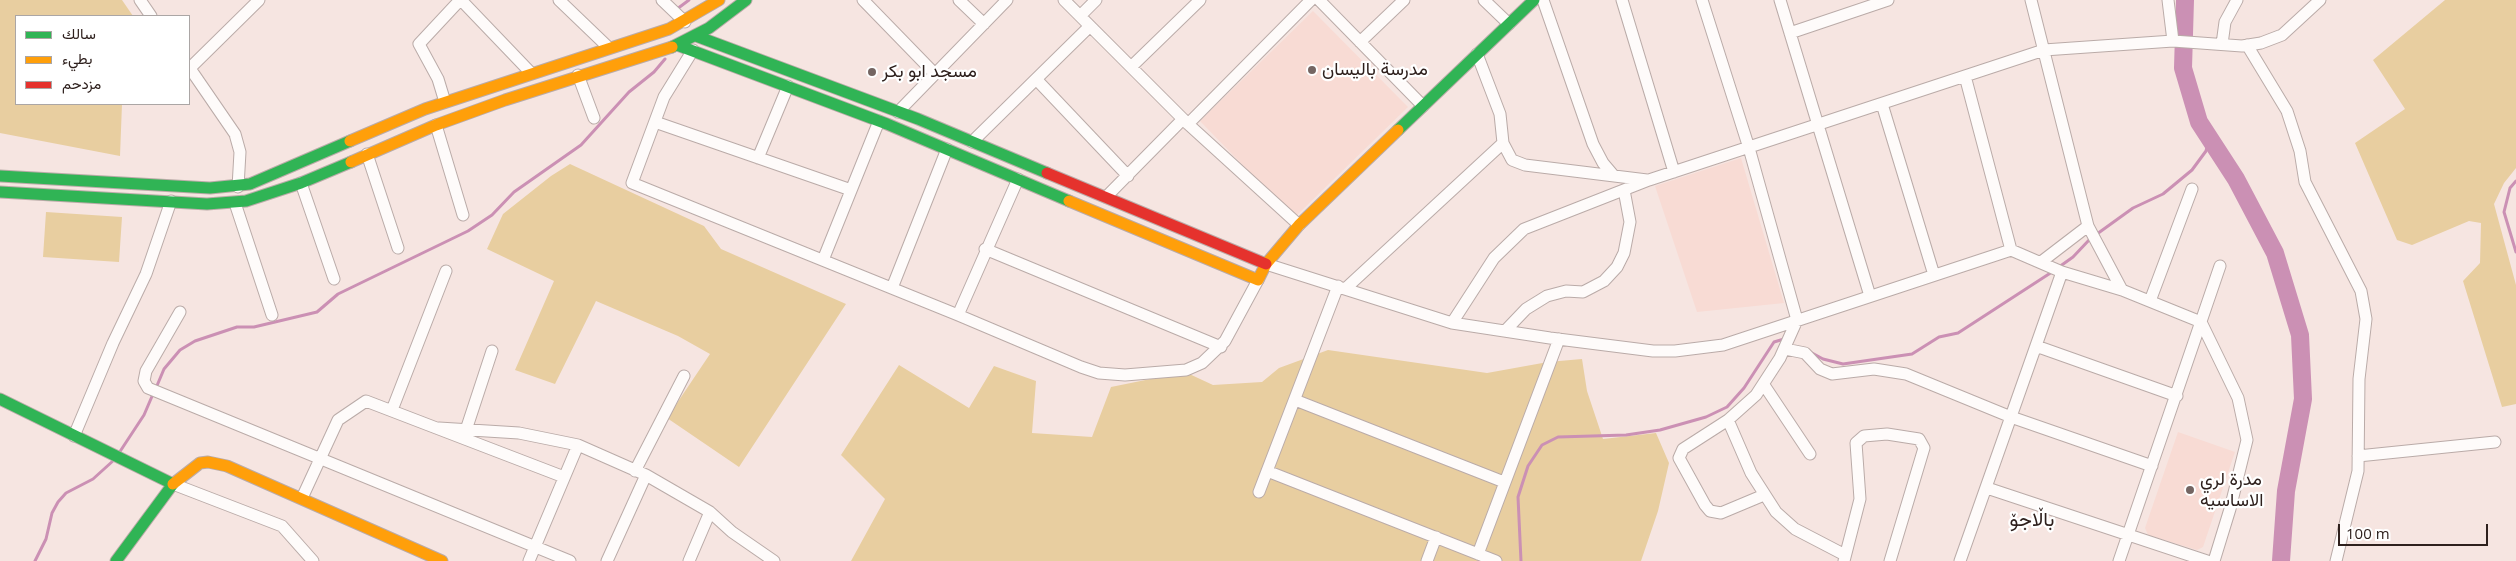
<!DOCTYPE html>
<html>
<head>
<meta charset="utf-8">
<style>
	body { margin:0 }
	#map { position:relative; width:2516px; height:561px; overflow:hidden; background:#f6e5e1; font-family:"Open Sans",Vazirmatn,sans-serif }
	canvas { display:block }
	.legend { position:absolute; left:15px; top:15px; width:175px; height:90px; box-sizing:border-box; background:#fff; border:1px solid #aba6a5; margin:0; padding:6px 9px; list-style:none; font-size:15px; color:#2e201d }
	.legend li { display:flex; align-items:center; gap:10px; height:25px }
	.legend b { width:25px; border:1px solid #aba6a5 }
	.scale { position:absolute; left:2338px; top:524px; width:150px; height:22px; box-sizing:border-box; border:2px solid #2e201d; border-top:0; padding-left:6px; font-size:15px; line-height:18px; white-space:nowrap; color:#2e201d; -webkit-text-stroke:4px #fff; paint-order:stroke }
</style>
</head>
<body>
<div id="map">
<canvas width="2516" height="561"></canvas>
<ul class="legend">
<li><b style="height:6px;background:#30b455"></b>سالك</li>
<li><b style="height:6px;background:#ff9f0a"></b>بطيء</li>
<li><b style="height:6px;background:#e5322d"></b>مزدحم</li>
</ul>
<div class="scale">100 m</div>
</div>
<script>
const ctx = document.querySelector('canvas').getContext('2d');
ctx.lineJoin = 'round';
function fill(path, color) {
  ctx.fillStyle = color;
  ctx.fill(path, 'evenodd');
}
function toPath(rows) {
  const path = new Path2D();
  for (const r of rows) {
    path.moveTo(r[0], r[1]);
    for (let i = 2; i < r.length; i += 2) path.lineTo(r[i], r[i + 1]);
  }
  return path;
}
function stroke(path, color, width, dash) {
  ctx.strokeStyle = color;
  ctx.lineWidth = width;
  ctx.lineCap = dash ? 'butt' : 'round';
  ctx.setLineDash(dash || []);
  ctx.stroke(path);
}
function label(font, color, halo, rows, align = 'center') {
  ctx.font = font + ' "Open Sans",Vazirmatn,sans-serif';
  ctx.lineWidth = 4.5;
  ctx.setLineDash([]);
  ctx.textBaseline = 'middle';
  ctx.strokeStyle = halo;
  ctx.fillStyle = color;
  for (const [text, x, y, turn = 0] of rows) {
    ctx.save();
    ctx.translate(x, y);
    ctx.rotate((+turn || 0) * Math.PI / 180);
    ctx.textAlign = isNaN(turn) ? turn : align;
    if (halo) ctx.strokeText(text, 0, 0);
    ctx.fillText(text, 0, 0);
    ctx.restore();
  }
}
fill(toPath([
	[1313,11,1408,107,1294,218,1200,121],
	[1741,158,1784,303,1697,312,1655,186],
	[2178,432,2235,452,2203,547,2197,550,2148,535,2145,528]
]), '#f8dbd4');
fill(toPath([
	[0,0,122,0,133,16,16,16,16,104,122,104,120,156,0,133],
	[2445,0,2516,0,2516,168,2504,183,2494,204,2516,285,2516,404,2502,407,2463,281,2480,263,2481,223,2469,221,2412,245,2397,240,2355,143,2405,109,2373,60],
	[570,164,704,226,721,249,846,304,739,467,667,418,710,354,678,336,596,301,555,384,515,370,554,281,487,249,503,214,551,176],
	[46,212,122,217,119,262,43,257],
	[1328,350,1487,373,1548,362,1582,359,1587,391,1603,439,1656,433,1669,463,1658,511,1641,561,851,561,885,499,841,455,899,365,969,408,994,366,1036,381,1032,433,1092,437,1111,387,1185,372,1213,385,1262,382,1279,368]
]), '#e8cea0');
stroke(toPath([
	[677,9,689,0],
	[2516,181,2510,188,2504,212,2516,252],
	[2059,267,2073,257,2090,239,2133,208,2163,194,2192,170,2206,151,2209,138],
	[1812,353,1823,359,1843,364,1912,354,1939,337,1958,333,2052,272],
	[156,388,164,369,180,350,195,341,237,327,254,327,317,312,338,294,468,231,492,215,514,192,581,145,629,92,654,72,665,59],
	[119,453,144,415,153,394],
	[35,561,46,539,52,513,58,502,66,493,93,479,114,460],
	[1521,561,1518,497,1528,466,1542,445,1558,437,1626,435,1660,430,1706,417,1727,407,1744,388,1774,342,1784,339]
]), '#cb90b4', 3);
stroke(toPath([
	[2185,0,2183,68,2199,122,2236,179,2275,253,2300,335,2303,399,2286,491,2281,561]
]), '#cb90b4', 18);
const street = toPath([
	[140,0,151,16],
	[461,0,531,73],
	[559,0,609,48],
	[662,0,685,22],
	[863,0,935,74],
	[959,0,984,24],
	[1064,0,1188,124,1299,225],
	[1319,0,1423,106],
	[1484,0,1509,24],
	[1543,0,1593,144,1603,163,1614,176],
	[1622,0,1674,172],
	[1702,0,1749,148,1797,320,1780,358,1756,395,1728,420,1683,449,1679,458,1705,505,1710,511,1721,513,1764,495],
	[1780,0,1870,296],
	[2031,0,2088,226,2122,290],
	[2168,0,2173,41],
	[1080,16,1096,0],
	[1790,33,1888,0],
	[1360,42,1404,0],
	[2222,44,2225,22,2237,0],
	[2247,45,2287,111,2300,151,2305,182,2361,291,2366,319,2359,379,2358,471,2336,561],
	[693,50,664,97,632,183,958,315,1081,367,1099,373,1125,375,1186,370,1202,363,1225,341,1258,280],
	[1477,54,1500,114,1503,143,1512,160,1525,165,1647,180],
	[189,67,235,134,240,152,238,187],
	[1131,67,1200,0],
	[190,68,259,0],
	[578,75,594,118],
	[1965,76,2011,250],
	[1036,79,1128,176],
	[445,102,438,79,419,44,460,0],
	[1882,104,1934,275],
	[898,112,1007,0],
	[655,122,851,190],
	[1188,124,1311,0],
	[436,125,463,215],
	[972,142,1090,26],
	[367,154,398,248],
	[758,158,788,86],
	[301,183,334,279],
	[1106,197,1183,119],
	[235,203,272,315],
	[985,249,1221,347],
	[823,260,879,121],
	[2041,262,2088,226],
	[1266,264,1452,323,1550,338,1653,351,1675,351,1723,345,2011,250,2062,272,2122,290,2201,322,2238,398,2247,440,2230,509,2214,561],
	[892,288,947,149],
	[1345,289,1503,143],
	[2150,301,2192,189],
	[180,312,146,371,144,381,148,388,570,561],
	[958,315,1018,179],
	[1452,323,1494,258,1524,229,1649,180,2044,50,2173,41,2242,46,2261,43,2282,35,2320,0],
	[1505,331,1526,309,1547,296,1566,291,1583,292,1604,281,1617,267,1624,253,1630,222,1624,190],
	[2036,346,2177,396],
	[1785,349,1805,353,1820,369,1832,374,1874,369,1906,374,2011,417,2152,466],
	[1764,385,1810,454],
	[1295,400,1504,482],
	[392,410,446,271],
	[1728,420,1751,473,1776,512,1795,529,1845,555],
	[439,428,519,433,578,445,646,475,710,512,732,532,774,561],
	[466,430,492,351],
	[74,436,113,343,146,274,171,201],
	[2358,456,2495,442],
	[635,471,684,376],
	[1267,471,1496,561],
	[173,484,282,526,313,561],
	[1987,488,2207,561],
	[1259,492,1338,286],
	[302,498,338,420,366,401,564,477],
	[1478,554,1559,339],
	[529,561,578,445],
	[607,561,646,475],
	[689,561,710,512],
	[1427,561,1436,537],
	[1844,561,1860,499,1856,443,1864,436,1887,434,1919,439,1924,448,1890,561],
	[1960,561,2062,272],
	[2119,561,2220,266]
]);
const fast = toPath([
	[696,36,918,119,1047,173],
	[677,45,887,124,1069,201],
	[672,47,709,28,746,0],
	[1398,130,1534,0],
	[0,176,210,188,250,184,350,141],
	[0,192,207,204,246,201,301,183,351,162],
	[0,399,173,484,116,561]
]);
const slow = toPath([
	[350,141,425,109,669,29,719,0],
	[351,162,436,125,505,100,672,47],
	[1069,201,1258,280,1266,264,1299,225,1398,130],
	[173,484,200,463,208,462,227,466,442,561]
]);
const jam = toPath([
	[1047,173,1266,264]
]);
stroke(street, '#baaba8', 13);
stroke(fast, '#baaba8', 13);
stroke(slow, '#baaba8', 13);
stroke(jam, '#baaba8', 13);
stroke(street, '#fefbfa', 11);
stroke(fast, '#30b455', 11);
stroke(slow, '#ff9f0a', 11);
stroke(jam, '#e5322d', 11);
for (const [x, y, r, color] of [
	[1312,70,5,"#746562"],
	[872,72,5,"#746562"],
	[2190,490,5,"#746562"]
]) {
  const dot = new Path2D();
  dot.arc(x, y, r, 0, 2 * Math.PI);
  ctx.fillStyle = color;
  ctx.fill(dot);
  stroke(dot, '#fff', 2);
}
label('18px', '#2e201d', '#fff', [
	["مدرسة بالیسان",1322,70],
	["مسجد ابو بكر",882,72],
	["مدرة لري",2200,480],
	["الاساسیه",2200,501]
], 'left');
label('20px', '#2e201d', '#fff', [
	["باڵاجۆ",2032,520]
]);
</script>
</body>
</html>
